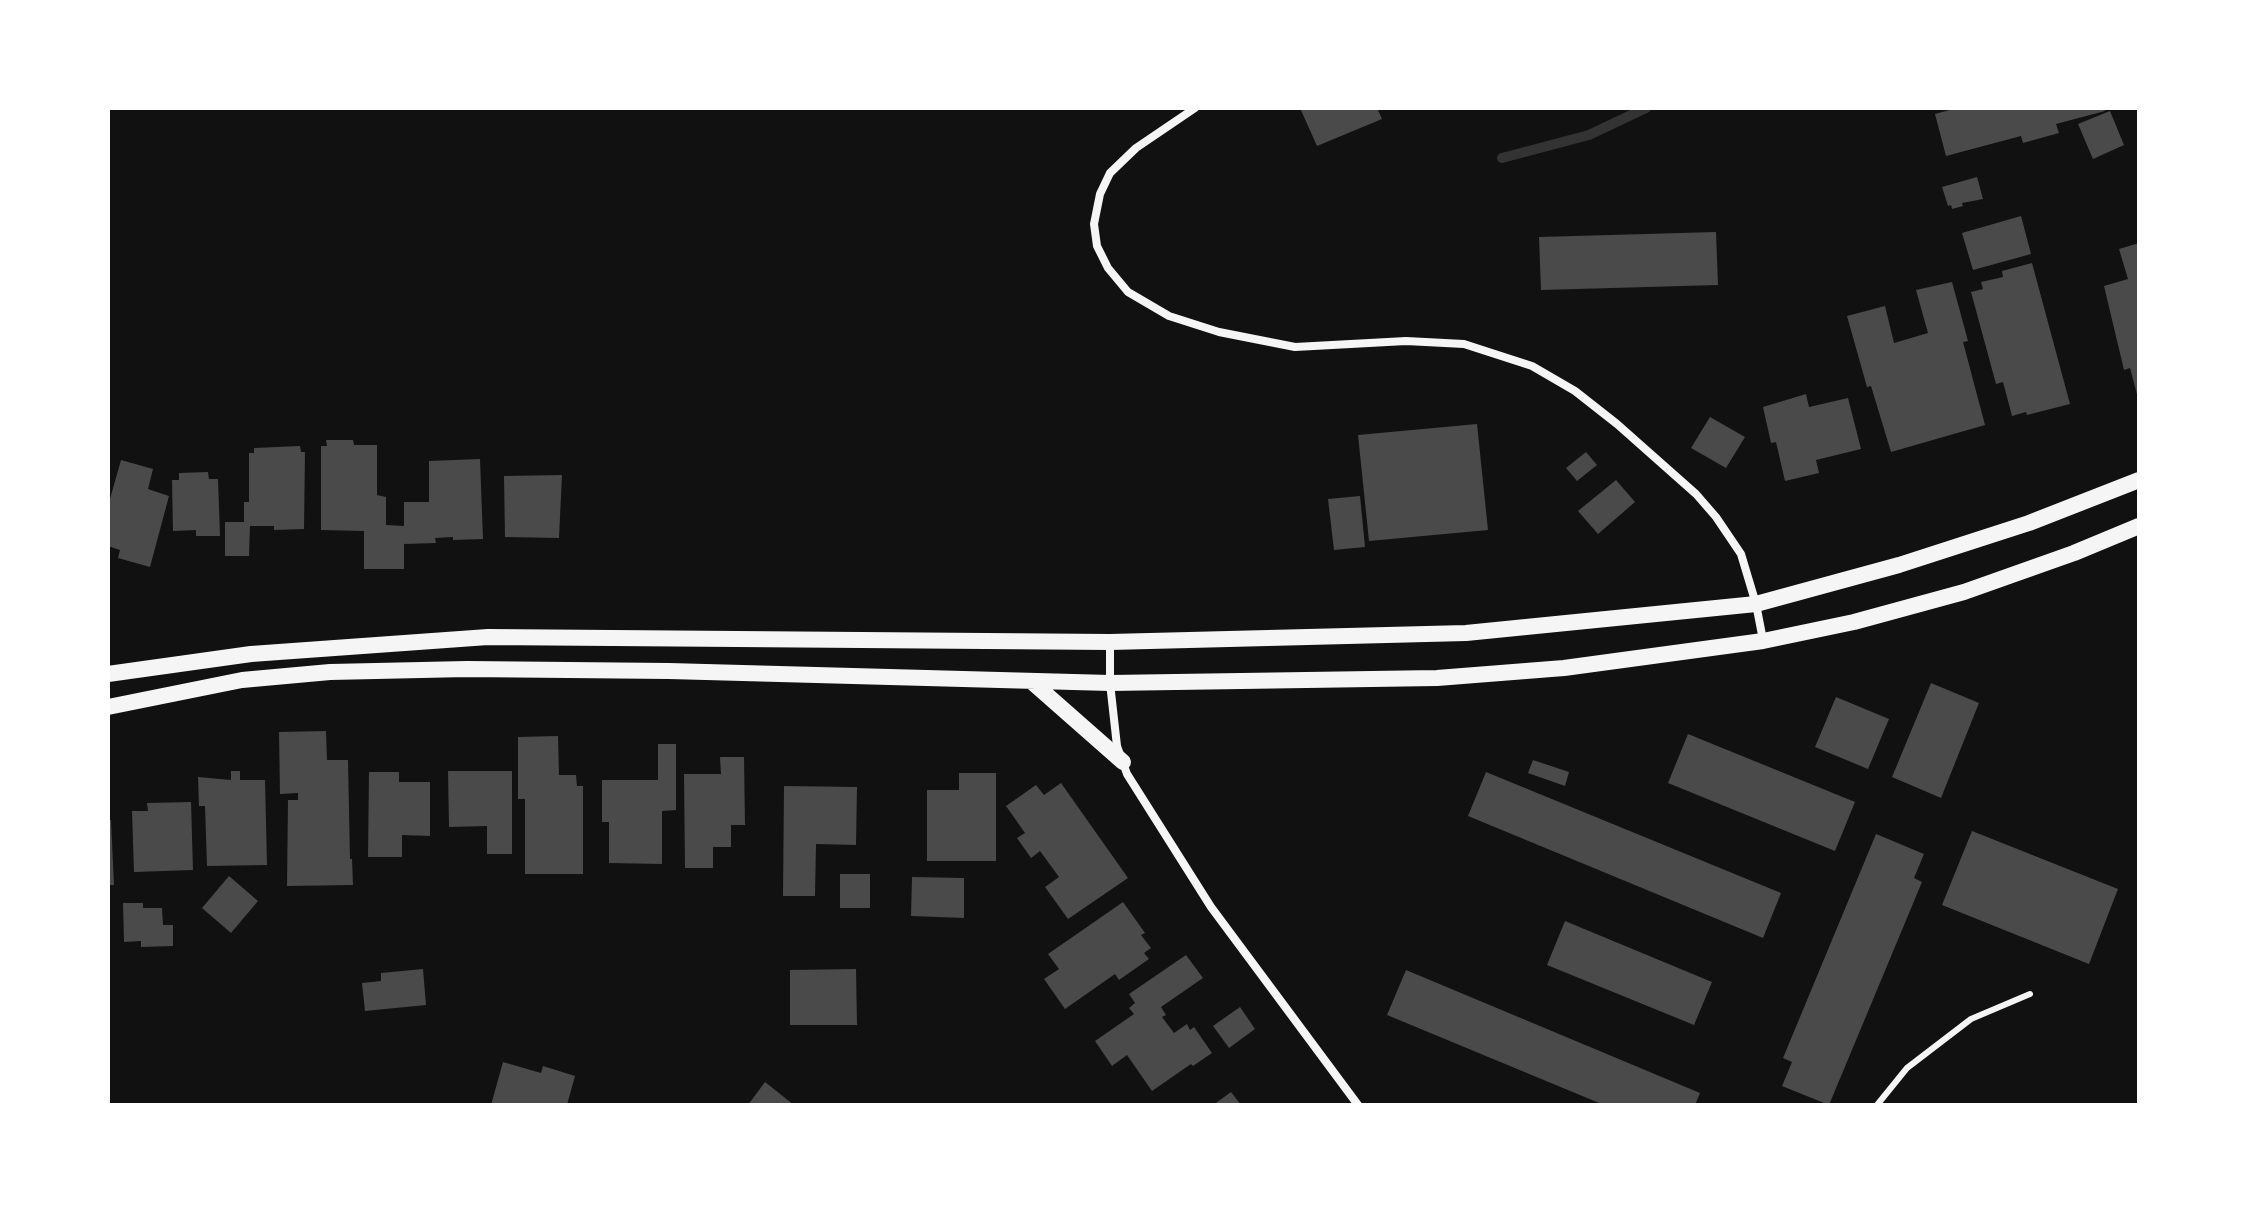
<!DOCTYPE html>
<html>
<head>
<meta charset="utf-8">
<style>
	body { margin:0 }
	#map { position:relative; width:2247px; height:1213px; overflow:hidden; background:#111; font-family:Helvetica,sans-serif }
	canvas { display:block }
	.frame { position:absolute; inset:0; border:110px solid #fff; pointer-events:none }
</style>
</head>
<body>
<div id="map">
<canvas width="2247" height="1213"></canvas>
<div class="frame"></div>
</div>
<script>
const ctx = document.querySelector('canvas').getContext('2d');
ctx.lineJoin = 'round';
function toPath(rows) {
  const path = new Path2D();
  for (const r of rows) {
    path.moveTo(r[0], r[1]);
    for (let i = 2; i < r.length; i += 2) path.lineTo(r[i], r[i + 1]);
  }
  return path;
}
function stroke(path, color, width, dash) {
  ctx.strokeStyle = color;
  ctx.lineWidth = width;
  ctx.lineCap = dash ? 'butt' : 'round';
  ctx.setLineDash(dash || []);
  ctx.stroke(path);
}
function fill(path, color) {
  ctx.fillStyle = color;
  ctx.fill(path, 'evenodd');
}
stroke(toPath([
	[1502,158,1589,135,1646,108]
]), '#333', 10);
fill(toPath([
	[1300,108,1377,108,1382,119,1317,146],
	[1957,108,2104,108,2105,111,2056,124,2059,133,2023,143,2021,136,1946,156,1935,114],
	[2110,111,2124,145,2093,159,2078,124],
	[1977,177,1983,199,1962,203,1963,206,1952,209,1951,205,1948,206,1942,187],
	[2021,216,2031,254,1973,270,1962,233],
	[1716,232,1718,285,1541,290,1539,237],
	[2139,243,2139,398,2138,398,2130,368,2124,370,2104,286,2128,279,2119,249],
	[2032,263,2070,404,2027,415,2026,412,2012,416,2003,382,1996,384,1971,292,1983,289,1981,282,2003,277,2002,271],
	[1952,282,1968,341,1963,342,1985,425,1891,452,1871,386,1867,387,1847,316,1885,306,1894,343,1928,333,1916,290],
	[1806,394,1809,407,1848,398,1861,449,1816,460,1819,473,1785,481,1776,442,1771,443,1763,407],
	[1710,417,1745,437,1726,468,1691,448],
	[1477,424,1488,530,1369,541,1358,435],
	[326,440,353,440,354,445,377,445,377,495,386,497,386,525,404,526,404,502,429,502,429,461,480,459,483,539,453,540,453,537,435,538,436,543,404,544,404,569,364,569,364,531,321,530,321,446,327,446],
	[300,446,301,452,305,452,304,529,274,530,274,526,250,526,249,556,225,556,225,522,244,522,244,502,249,502,249,453,254,453,254,448],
	[1586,452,1597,465,1577,481,1566,468],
	[121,460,153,469,148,489,169,496,150,567,118,558,120,550,108,546,108,506],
	[208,472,209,479,218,479,220,536,196,536,196,530,173,531,172,480,179,480,179,473],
	[562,475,559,538,505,537,504,476],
	[1616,480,1635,502,1598,534,1578,511],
	[1360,496,1365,547,1334,550,1328,499],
	[1931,683,1979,703,1941,798,1892,777],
	[1836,697,1889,719,1868,769,1815,747],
	[326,731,327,760,348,760,350,859,352,859,353,885,287,886,288,800,298,800,298,793,280,794,279,732],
	[1688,734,1855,802,1835,851,1668,783],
	[558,736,559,775,576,775,577,786,583,786,583,874,525,874,525,799,518,799,518,737],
	[658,744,676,744,676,810,662,811,662,864,609,863,609,822,602,822,602,780,658,780],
	[720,757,744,757,745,825,731,825,731,847,713,847,713,868,685,868,684,774,721,774],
	[1533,760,1569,772,1565,786,1528,773],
	[231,771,240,771,240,780,265,780,267,865,207,866,205,806,199,806,198,777,231,780],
	[448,771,512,771,512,854,487,854,487,826,449,827],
	[369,772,399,772,399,782,430,782,430,836,402,835,402,857,368,857],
	[1486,772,1781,893,1763,938,1468,816],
	[959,773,996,773,996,861,927,861,927,790,959,790],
	[1061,783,1128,878,1068,919,1045,887,1059,877,1040,851,1031,858,1017,838,1025,833,1006,806,1036,785,1044,795],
	[784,786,857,787,856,845,816,844,815,896,783,896],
	[191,802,193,870,134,872,132,811,148,811,147,803],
	[108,820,111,820,114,885,108,885],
	[1972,831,2118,889,2089,964,1942,905],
	[1876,834,1924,854,1914,878,1922,882,1829,1105,1782,1086,1792,1062,1783,1058],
	[840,874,870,874,870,908,840,908],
	[229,876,258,901,231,933,202,908],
	[912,877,964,878,964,918,911,916],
	[1123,902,1145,933,1141,935,1151,948,1144,953,1149,959,1119,980,1115,974,1065,1009,1044,979,1059,969,1048,954],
	[123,903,143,903,143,908,162,908,163,925,173,925,173,946,141,947,141,941,124,942],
	[1565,921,1712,982,1694,1025,1547,965],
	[1186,955,1203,978,1161,1007,1166,1015,1162,1017,1174,1033,1187,1024,1190,1030,1194,1027,1212,1053,1193,1066,1191,1064,1152,1091,1127,1055,1112,1066,1095,1041,1134,1014,1129,1008,1135,1003,1129,994],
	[423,969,426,1005,365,1011,362,983,381,981,381,973],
	[856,969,857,1025,790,1025,790,970],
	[1406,970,1700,1093,1695,1105,1604,1105,1387,1015],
	[1240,1007,1255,1029,1229,1048,1213,1026],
	[503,1062,541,1073,543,1066,575,1076,567,1105,491,1105],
	[765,1082,794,1105,748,1105],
	[1231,1092,1241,1105,1213,1105]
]), '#4a4a4a');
stroke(toPath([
	[1877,1105,1907,1068,1971,1019,2030,994]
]), '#f5f5f5', 6);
stroke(toPath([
	[1195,108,1136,148,1110,173,1100,194,1094,224,1097,246,1108,268,1128,292,1169,316,1219,332,1295,347,1406,341,1464,344,1532,366,1575,391,1617,424,1696,494,1716,517,1741,554,1756,604,1763,640],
	[1110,642,1110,683,1117,746,1127,774,1211,907,1358,1105]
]), '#f5f5f5', 8);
stroke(toPath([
	[108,674,251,654,488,637,1110,642,1466,633,1756,604,1899,565,2029,523,2139,480],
	[1031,681,1123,762],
	[108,707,242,680,330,672,467,669,669,671,1110,683,1437,678,1564,668,1763,641,1854,622,1964,592,2074,553,2139,526]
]), '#f5f5f5', 16);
</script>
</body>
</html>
